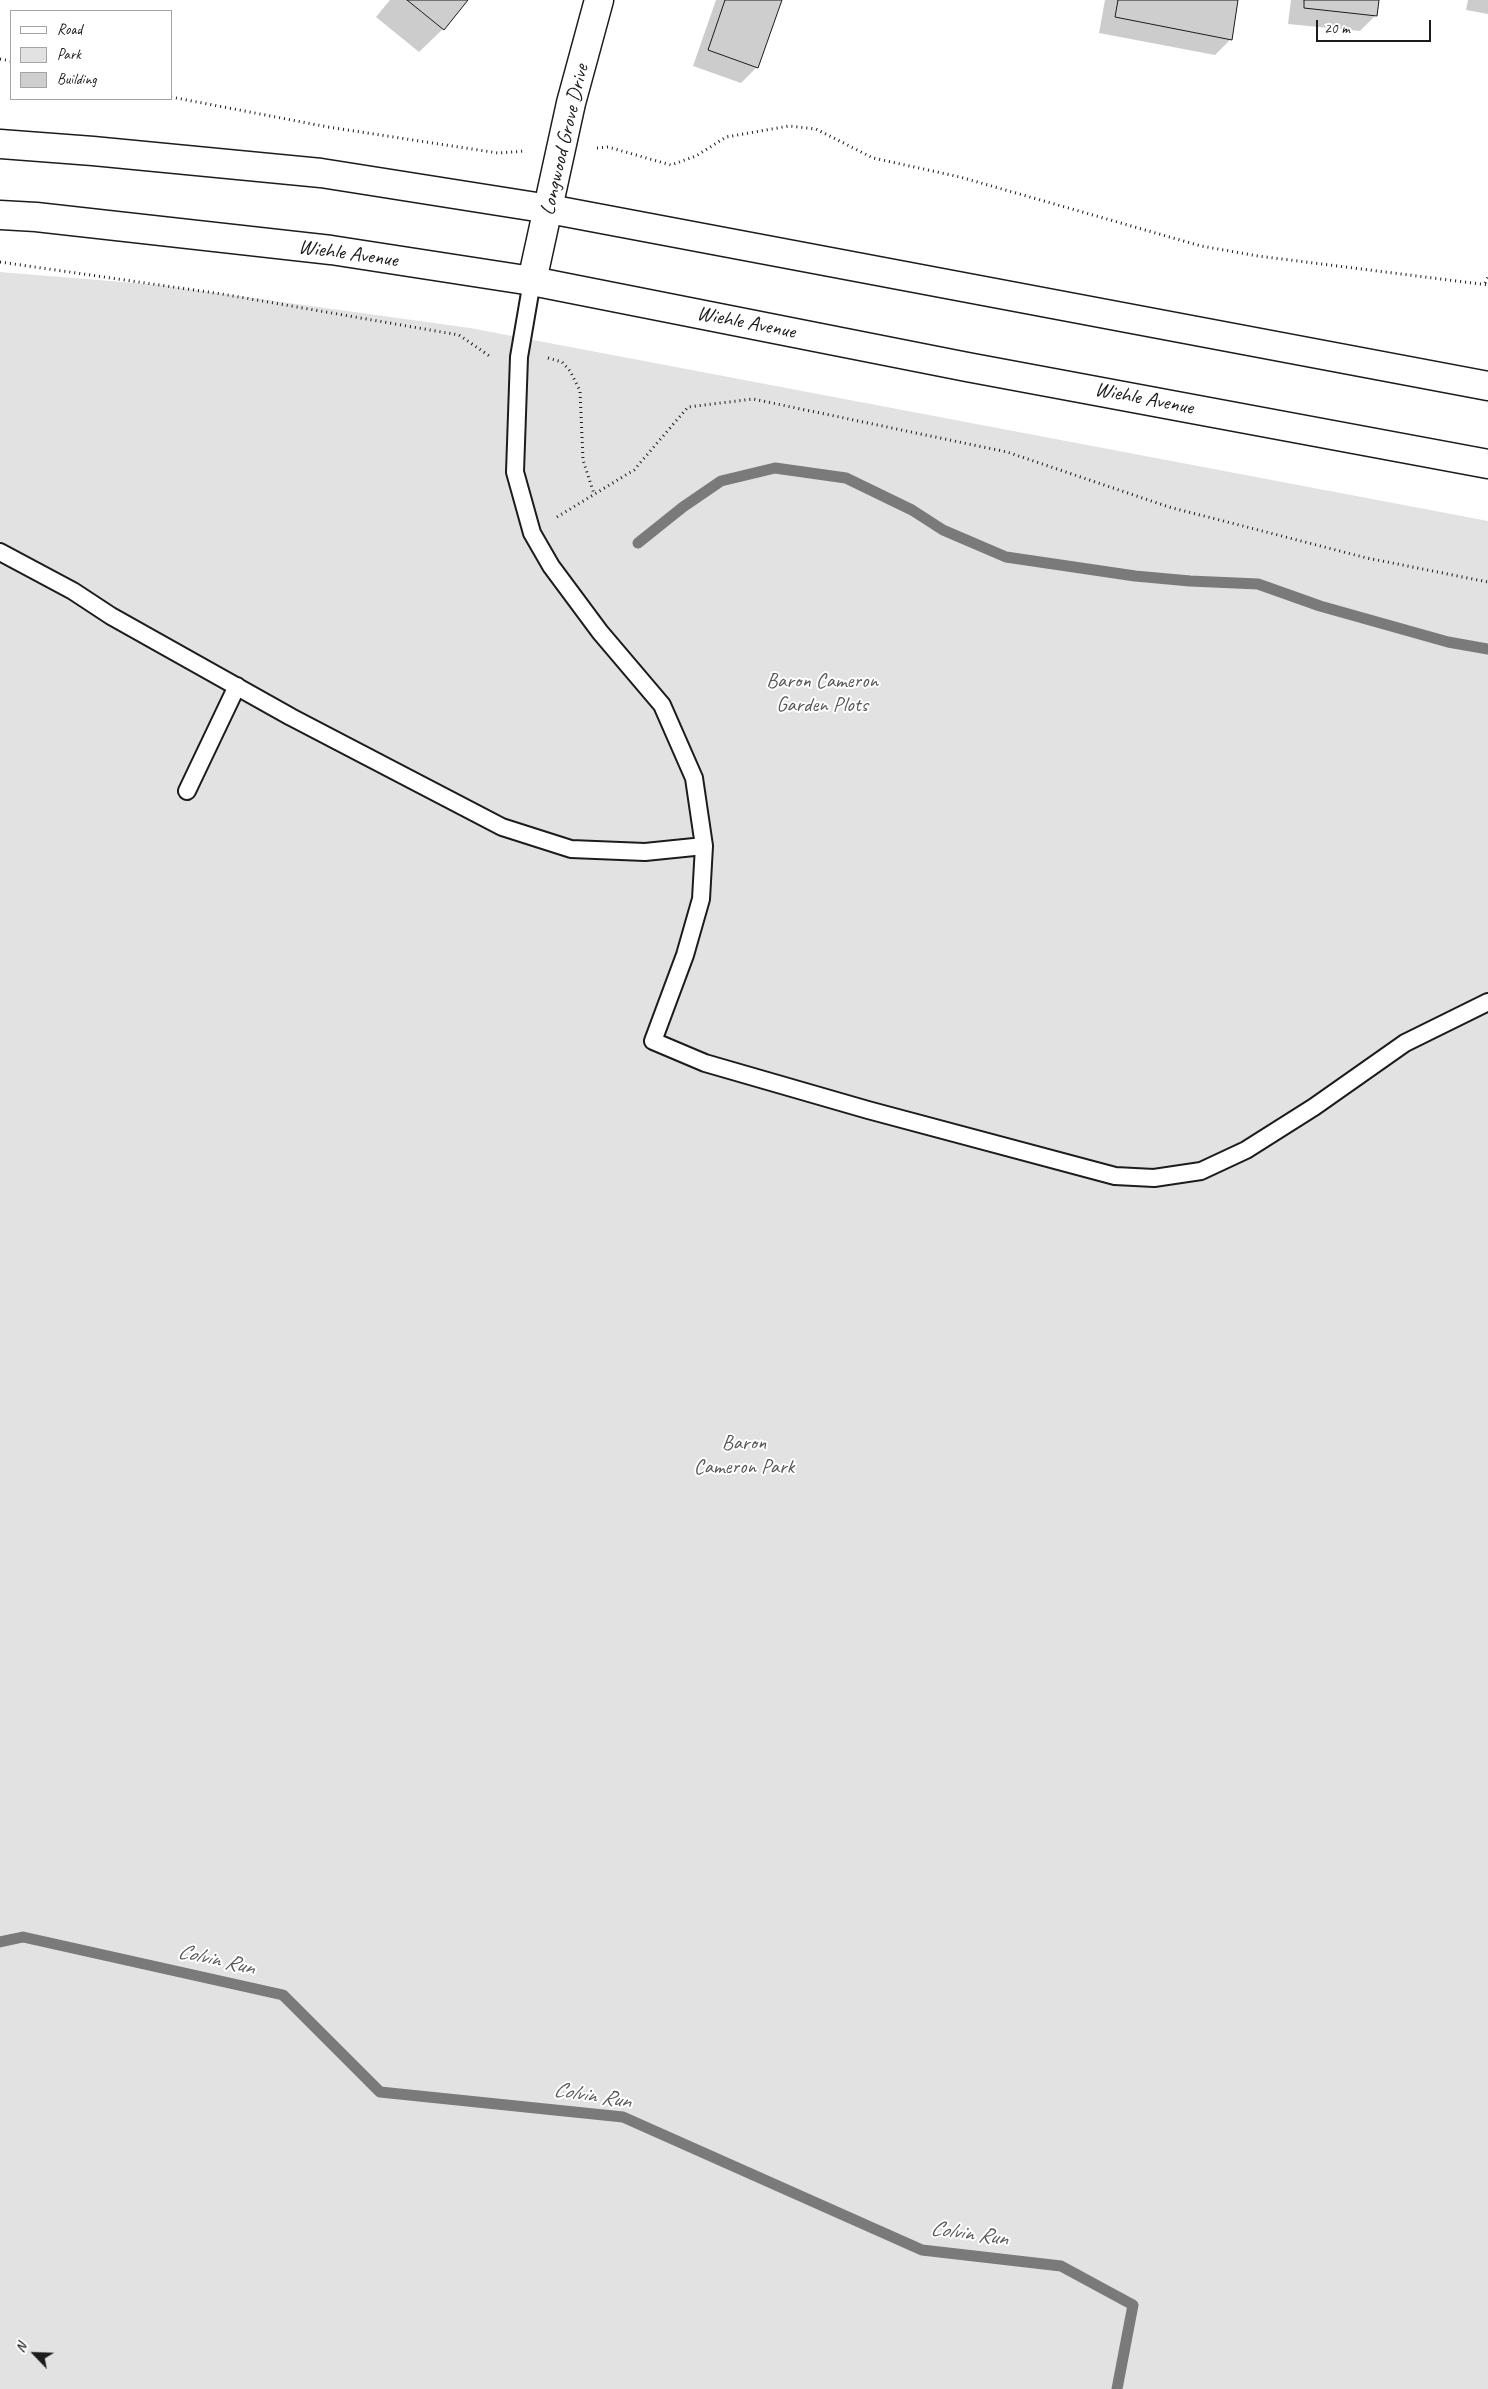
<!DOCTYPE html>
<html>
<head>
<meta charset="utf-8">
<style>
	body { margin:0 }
	#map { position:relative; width:1488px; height:2389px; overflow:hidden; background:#fff; font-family:Caveat,sans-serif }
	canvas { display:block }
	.legend { position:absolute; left:10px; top:10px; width:162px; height:90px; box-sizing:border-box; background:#fff; border:1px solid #a4a4a4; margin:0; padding:6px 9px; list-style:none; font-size:15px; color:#1c1c1c }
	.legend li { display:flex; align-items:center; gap:10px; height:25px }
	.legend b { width:25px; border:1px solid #a4a4a4 }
	.north { position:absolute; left:10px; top:2329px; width:50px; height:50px; -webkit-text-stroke:4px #fff; paint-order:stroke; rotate:294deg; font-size:14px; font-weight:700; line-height:20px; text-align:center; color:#1c1c1c }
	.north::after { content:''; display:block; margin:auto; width:18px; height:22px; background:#1c1c1c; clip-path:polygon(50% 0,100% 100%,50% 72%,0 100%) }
	.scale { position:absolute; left:1316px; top:20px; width:115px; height:22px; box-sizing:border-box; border:2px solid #1c1c1c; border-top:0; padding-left:6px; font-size:15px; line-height:18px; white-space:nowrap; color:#1c1c1c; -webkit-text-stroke:4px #fff; paint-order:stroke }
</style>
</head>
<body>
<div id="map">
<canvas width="1488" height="2389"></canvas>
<ul class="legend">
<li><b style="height:6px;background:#fff"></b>Road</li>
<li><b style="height:14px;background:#e2e2e2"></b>Park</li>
<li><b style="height:14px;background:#cecece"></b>Building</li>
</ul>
<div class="north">N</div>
<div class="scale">20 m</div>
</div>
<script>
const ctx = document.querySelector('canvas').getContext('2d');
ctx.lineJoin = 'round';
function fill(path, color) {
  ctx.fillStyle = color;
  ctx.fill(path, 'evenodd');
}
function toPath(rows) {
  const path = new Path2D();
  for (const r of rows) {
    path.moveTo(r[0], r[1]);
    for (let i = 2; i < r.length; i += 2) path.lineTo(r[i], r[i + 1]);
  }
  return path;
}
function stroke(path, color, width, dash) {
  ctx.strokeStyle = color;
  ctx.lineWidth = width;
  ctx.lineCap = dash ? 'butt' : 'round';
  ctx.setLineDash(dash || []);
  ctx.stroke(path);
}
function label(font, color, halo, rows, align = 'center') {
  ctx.font = font + ' Caveat,sans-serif';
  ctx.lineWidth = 4;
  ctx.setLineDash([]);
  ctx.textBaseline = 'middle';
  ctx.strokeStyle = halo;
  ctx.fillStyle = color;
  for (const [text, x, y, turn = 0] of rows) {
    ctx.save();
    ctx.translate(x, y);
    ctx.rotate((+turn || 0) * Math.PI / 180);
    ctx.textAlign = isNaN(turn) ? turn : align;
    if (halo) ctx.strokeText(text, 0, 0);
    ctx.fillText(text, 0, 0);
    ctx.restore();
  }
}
fill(toPath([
	[0,272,159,285,470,328,1488,521,1488,2389,0,2389]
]), '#e2e2e2');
fill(toPath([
	[390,0,467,0,443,29,419,52,376,17],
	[716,0,780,0,756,68,741,83,693,66],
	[1105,0,1237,0,1231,39,1215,55,1099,33],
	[1291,0,1377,0,1376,15,1360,31,1288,24],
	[1468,0,1488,0,1488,14,1466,10]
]), '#0003');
stroke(toPath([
	[638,543,683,507,721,481,775,468,846,478,912,510,943,530,1006,557,1135,576,1190,581,1258,584,1320,606,1448,642,1488,649],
	[0,1942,23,1937,283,1995,380,2092,623,2117,922,2250,1061,2266,1133,2305,1117,2389]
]), '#7a7a7a', 11);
const building = toPath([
	[407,0,468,0,444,30,407,0],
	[725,0,782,0,758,68,708,50,725,0],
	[1118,0,1238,0,1232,40,1115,17,1118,0],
	[1304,0,1379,0,1377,16,1304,8,1304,0]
]);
fill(building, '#cecece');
stroke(building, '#1c1c1c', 1);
const lane = toPath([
	[532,281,519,357,515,472,532,533,551,566,600,632,662,705,694,778,704,846,701,899,685,955,653,1041,705,1063,868,1110,1115,1176,1154,1178,1201,1171,1246,1150,1314,1107,1405,1043,1488,1002],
	[0,552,73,591,111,616,291,717,502,827,571,849,645,852,704,846],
	[187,791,237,686]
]);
const street = toPath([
	[532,281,571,103,599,0]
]);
const secondary = toPath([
	[0,144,93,151,321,173,549,209,1488,386],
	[0,215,36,217,331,250,532,281,967,367,1488,464]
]);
stroke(lane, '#1c1c1c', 20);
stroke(street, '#1c1c1c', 31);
stroke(secondary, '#1c1c1c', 31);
stroke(toPath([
	[0,59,11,61],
	[171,97,328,127,498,153,526,151],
	[597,148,608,147,671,165,696,156,726,137,789,126,816,129,873,158,960,177,1201,246,1258,256,1488,285],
	[0,262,222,294,459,335,491,357],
	[1485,283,1488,277],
	[548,358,562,362,570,371,580,391,583,460,594,494],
	[557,517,634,470,688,407,753,399,1007,452,1169,507,1367,558,1488,582]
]), '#1c1c1c', 3, [1, 4]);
stroke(lane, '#fff', 16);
stroke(street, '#fff', 28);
stroke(secondary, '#fff', 28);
label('21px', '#1c1c1c', '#fff', [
	["Longwood Grove Drive",565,140,-77],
	["Wiehle Avenue",348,254,8],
	["Wiehle Avenue",746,323,11],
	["Wiehle Avenue",1144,399,11]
]);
label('21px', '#575757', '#fff', [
	["Baron Cameron",822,681],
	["Garden Plots",822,705],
	["Baron",744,1443],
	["Cameron Park",744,1467]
]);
label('italic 22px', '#5a5a5a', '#fff', [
	["Colvin Run",216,1960,13],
	["Colvin Run",592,2096,9],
	["Colvin Run",969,2234,8]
]);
</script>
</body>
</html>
